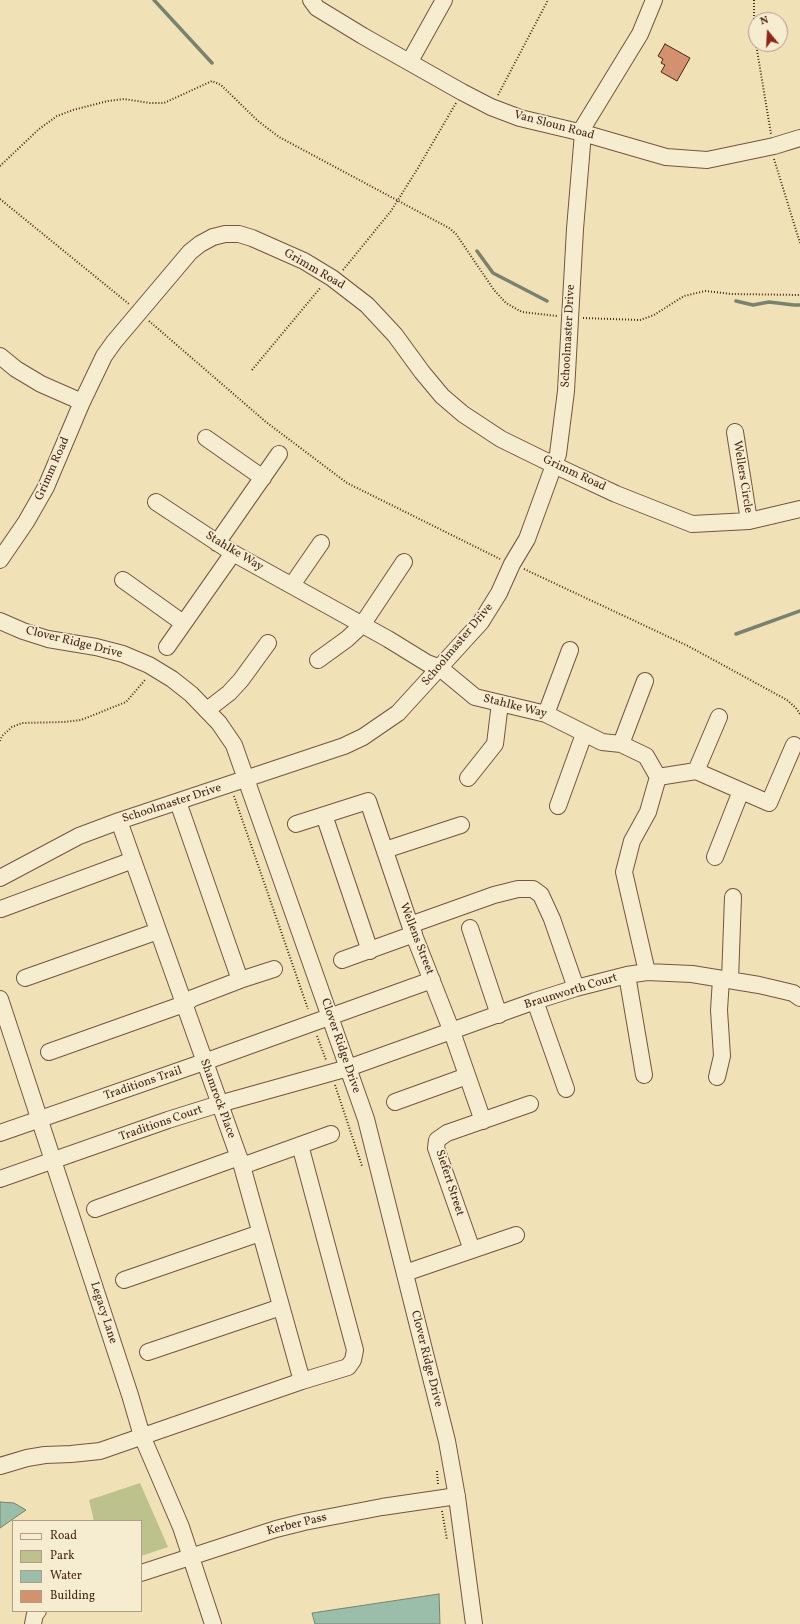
<!DOCTYPE html>
<html>
<head>
<meta charset="utf-8">
<style>
	body { margin:0 }
	#map { position:relative; width:800px; height:1624px; overflow:hidden; background:#f1e1b6; font-family:Vollkorn,serif }
	canvas { display:block }
	.legend { position:absolute; left:12px; top:1520px; width:130px; height:92px; box-sizing:border-box; background:#f6ecd0; border:1px solid #b09d86; margin:0; padding:5px 7px; list-style:none; font-size:12px; color:#472716 }
	.legend li { display:flex; align-items:center; gap:8px; height:20px }
	.legend b { width:20px; border:1px solid #b09d86 }
	.north { position:absolute; left:748px; top:12px; width:40px; height:40px; box-sizing:border-box; background:#f6ecd0; border:1px solid #b09d86; border-radius:50%; rotate:342deg; font-size:11px; font-weight:700; line-height:16px; text-align:center; color:#472716 }
	.north::after { content:''; display:block; margin:auto; width:14px; height:18px; background:#8f2418; clip-path:polygon(50% 0,100% 100%,50% 72%,0 100%) }
</style>
</head>
<body>
<div id="map">
<canvas width="800" height="1624"></canvas>
<ul class="legend">
<li><b style="height:5px;background:#f6ecd0"></b>Road</li>
<li><b style="height:11px;background:#bdc28c"></b>Park</li>
<li><b style="height:11px;background:#9bbeab"></b>Water</li>
<li><b style="height:11px;background:#d49170"></b>Building</li>
</ul>
<div class="north">N</div>
</div>
<script>
const ctx = document.querySelector('canvas').getContext('2d');
ctx.lineJoin = 'round';
function fill(path, color) {
  ctx.fillStyle = color;
  ctx.fill(path, 'evenodd');
}
function toPath(rows) {
  const path = new Path2D();
  for (const r of rows) {
    path.moveTo(r[0], r[1]);
    for (let i = 2; i < r.length; i += 2) path.lineTo(r[i], r[i + 1]);
  }
  return path;
}
function stroke(path, color, width, dash) {
  ctx.strokeStyle = color;
  ctx.lineWidth = width;
  ctx.lineCap = dash ? 'butt' : 'round';
  ctx.setLineDash(dash || []);
  ctx.stroke(path);
}
function label(font, color, halo, rows, align = 'center') {
  ctx.font = font + ' Vollkorn,serif';
  ctx.lineWidth = 3.5;
  ctx.setLineDash([]);
  ctx.textBaseline = 'middle';
  ctx.strokeStyle = halo;
  ctx.fillStyle = color;
  for (const [text, x, y, turn = 0] of rows) {
    ctx.save();
    ctx.translate(x, y);
    ctx.rotate((+turn || 0) * Math.PI / 180);
    ctx.textAlign = isNaN(turn) ? turn : align;
    if (halo) ctx.strokeText(text, 0, 0);
    ctx.fillText(text, 0, 0);
    ctx.restore();
  }
}
fill(toPath([
	[140,1483,168,1547,141,1556,141,1521,94,1521,89,1500]
]), '#bdc28c');
const water = toPath([
	[0,1502,14,1503,26,1510,0,1528,0,1502],
	[439,1594,440,1624,315,1624,312,1613,439,1594]
]);
fill(water, '#9bbeab');
stroke(water, '#79826f', 1);
stroke(toPath([
	[154,0,212,63],
	[477,251,493,273,547,301],
	[736,301,753,305,769,302,794,305,800,305],
	[736,634,800,611]
]), '#79826f', 3.5);
const building = toPath([
	[665,44,690,58,677,81,661,72,665,65,661,63,663,59,658,56,665,44]
]);
fill(building, '#d49170');
stroke(building, '#472716', 1);
const minor = toPath([
	[311,0,317,8,363,36,462,92,491,107,520,118,583,133,666,157,707,160,774,146,800,138],
	[410,61,444,0],
	[0,356,16,369,41,384,82,402],
	[735,432,749,521],
	[206,438,263,478],
	[156,502,233,553,388,639,427,663,440,668,475,697,546,714,602,742,621,744,646,756,658,777,648,812,632,841,624,872,647,972],
	[217,543,279,454],
	[0,560,26,522,46,487,82,402,104,356,114,342,190,252,200,244,213,237,225,234,239,234,252,238,304,261,332,278,367,305,395,335,422,372,442,396,463,414,501,439,554,465,616,494,692,524,749,521,800,509],
	[123,580,183,623],
	[292,585,321,543],
	[0,621,23,631,48,639,96,647,123,654,149,665,172,679,191,694,219,723,234,745,366,1119,447,1441,457,1497,474,1624],
	[167,647,233,553],
	[318,660,347,639,362,625,404,562],
	[207,710,229,693,241,680,268,643],
	[546,714,570,650],
	[621,744,645,681],
	[696,771,769,803,794,745],
	[658,777,696,771,719,717],
	[468,778,495,744,500,703],
	[178,802,240,980],
	[558,806,584,734],
	[324,815,370,951],
	[119,821,242,1166,302,1381],
	[296,824,368,801,410,925,452,1032,483,1121],
	[385,850,461,825],
	[715,857,741,791],
	[0,878,79,836,119,821,344,746,363,737,398,713,481,622,499,593,512,564,527,539,558,454,566,391,575,229,583,133,582,129,640,34,654,0],
	[1,909,133,860],
	[410,925,494,895,518,889,533,889,541,895,552,919,576,988],
	[470,928,499,1015],
	[342,960,414,934],
	[627,975,644,1075],
	[25,978,158,931],
	[730,980,733,897],
	[0,999,130,1395,142,1436,181,1527,213,1624],
	[535,1001,566,1089],
	[49,1052,184,1004,193,998,240,980,274,969],
	[717,1077,722,1056,719,1010,721,979],
	[395,1102,467,1076],
	[0,1133,204,1062,432,980],
	[242,1166,331,1134],
	[0,1179,168,1120,219,1104,348,1068,535,1001,576,988,627,975,647,972,692,974,759,985,793,993,800,998],
	[95,1209,239,1157],
	[472,1250,436,1148,437,1140,447,1133,530,1104],
	[405,1273,516,1235],
	[124,1280,260,1233],
	[148,1352,281,1307],
	[0,1466,27,1458,45,1455,71,1454,100,1451,302,1381,348,1367,353,1360,355,1350,300,1145],
	[141,1573,276,1529,304,1522,382,1507,457,1496],
	[33,1624,35,1614,38,1611]
]);
stroke(minor, '#72563e', 18);
stroke(toPath([
	[754,0,754,30,756,43],
	[756,44,771,134],
	[498,95,548,0],
	[774,159,800,243],
	[0,166,39,129,57,116,73,110,108,101,124,99,150,103,164,103,212,81,221,85,258,121,279,137,449,228,456,234,494,290,506,303,522,312,557,316],
	[0,199,129,304],
	[343,270,391,211,418,168,456,103],
	[583,318,640,320,654,315,684,296,705,291,732,294,800,295],
	[149,321,266,422,347,483,500,559],
	[252,370,321,287],
	[524,569,688,646,787,700,796,708,800,714],
	[0,741,2,736,12,727,22,723,64,722,81,720,126,702,145,680],
	[234,796,308,1009],
	[317,1036,326,1060],
	[335,1085,362,1166],
	[437,1471,438,1485],
	[442,1511,447,1540]
]), '#472716', 2, [1, 2]);
stroke(minor, '#f6ecd0', 16);
label('12px', '#472716', '#f6ecd0', [
	["Van Sloun Road",554,126,15],
	["Grimm Road",314,270,30],
	["Schoolmaster Drive",569,336,-87],
	["Grimm Road",53,469,-66],
	["Grimm Road",574,474,25],
	["Wellers Circle",742,477,81],
	["Stahlke Way",234,552,31],
	["Clover Ridge Drive",74,643,14],
	["Schoolmaster Drive",458,645,-50],
	["Stahlke Way",515,707,14],
	["Schoolmaster Drive",172,804,-18],
	["Wellens Street",416,939,69],
	["Braunworth Court",571,992,-17],
	["Clover Ridge Drive",340,1046,71],
	["Traditions Trail",143,1084,-19],
	["Shamrock Place",217,1099,70],
	["Traditions Court",161,1124,-19],
	["Siefert Street",449,1183,72],
	["Legacy Lane",103,1313,72],
	["Clover Ridge Drive",426,1359,76],
	["Kerber Pass",297,1525,-14]
]);
</script>
</body>
</html>
